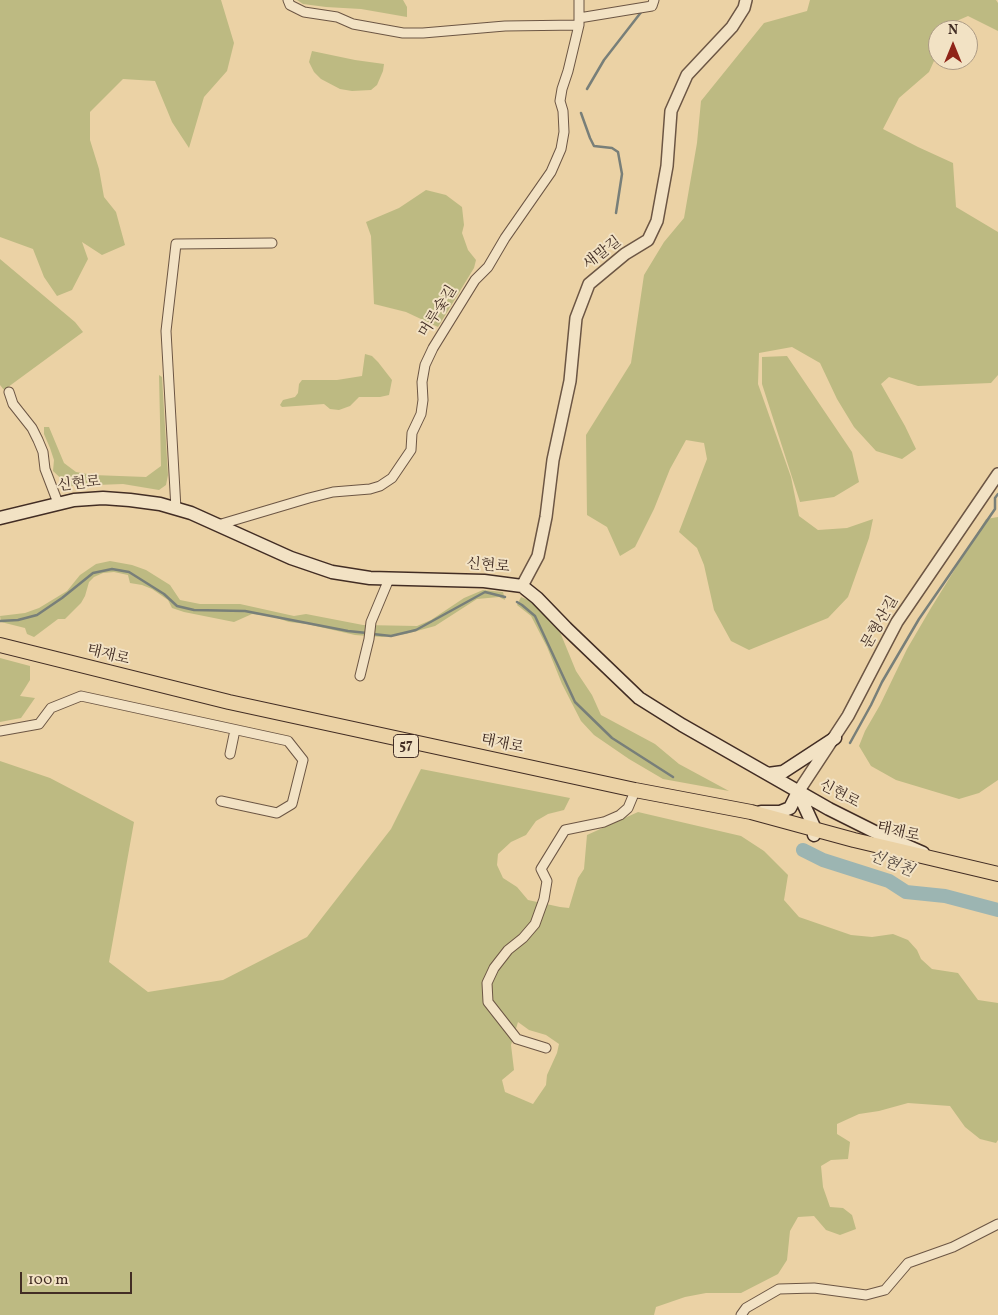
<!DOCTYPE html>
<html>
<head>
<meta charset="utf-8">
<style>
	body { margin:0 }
	#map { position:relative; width:998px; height:1315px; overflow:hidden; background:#ebd2a5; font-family:Vollkorn,serif }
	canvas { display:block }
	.north { position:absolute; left:928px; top:20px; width:50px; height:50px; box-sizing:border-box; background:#f2e2c4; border:1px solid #ac9a84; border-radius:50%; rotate:0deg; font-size:14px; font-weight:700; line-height:20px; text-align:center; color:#422d24 }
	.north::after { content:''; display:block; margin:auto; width:18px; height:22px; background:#8f2418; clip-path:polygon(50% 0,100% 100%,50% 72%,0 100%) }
	.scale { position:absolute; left:20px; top:1272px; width:112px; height:22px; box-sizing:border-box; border:2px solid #422d24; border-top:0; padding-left:6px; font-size:15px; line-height:18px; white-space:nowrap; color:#422d24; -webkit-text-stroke:4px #f2e2c4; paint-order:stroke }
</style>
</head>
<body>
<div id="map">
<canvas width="998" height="1315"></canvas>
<div class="north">N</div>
<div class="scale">100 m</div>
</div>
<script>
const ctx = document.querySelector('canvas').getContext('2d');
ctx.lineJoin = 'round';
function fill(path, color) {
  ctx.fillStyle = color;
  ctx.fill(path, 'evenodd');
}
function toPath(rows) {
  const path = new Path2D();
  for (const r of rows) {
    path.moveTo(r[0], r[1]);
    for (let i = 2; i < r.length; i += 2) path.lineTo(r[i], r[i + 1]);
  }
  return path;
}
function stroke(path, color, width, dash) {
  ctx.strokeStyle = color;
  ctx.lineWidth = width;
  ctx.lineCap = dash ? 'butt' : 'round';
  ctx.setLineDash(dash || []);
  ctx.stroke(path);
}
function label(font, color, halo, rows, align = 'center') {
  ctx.font = font + ' Vollkorn,"Noto Serif KR",serif';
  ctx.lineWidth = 4;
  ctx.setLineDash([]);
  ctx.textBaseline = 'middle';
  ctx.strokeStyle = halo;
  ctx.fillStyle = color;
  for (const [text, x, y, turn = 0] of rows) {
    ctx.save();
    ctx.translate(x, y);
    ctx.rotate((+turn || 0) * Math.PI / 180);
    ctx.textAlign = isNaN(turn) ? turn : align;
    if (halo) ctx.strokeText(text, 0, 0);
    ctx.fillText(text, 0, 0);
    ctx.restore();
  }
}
fill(toPath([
	[0,0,221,0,234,43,227,71,204,97,189,148,172,122,155,81,123,79,90,112,90,140,99,169,104,197,116,212,125,245,102,255,82,242,88,259,72,290,57,296,44,277,33,249,0,237],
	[297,0,403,0,407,7,407,17,361,9,326,7,303,4],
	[810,0,996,0,998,3,998,31,968,16,952,23,949,30,938,30,938,52,929,72,899,98,883,129,918,147,953,163,956,207,998,232,998,375,991,383,918,386,889,377,881,384,905,426,916,449,902,459,876,451,854,427,837,399,820,363,792,347,759,353,758,384,791,477,799,516,818,530,847,528,873,519,869,538,848,597,828,618,749,650,731,641,714,610,704,565,697,548,679,532,707,459,704,443,686,440,670,469,654,509,635,547,620,556,607,527,587,515,586,435,631,363,644,275,664,242,684,218,697,143,701,101,764,23,807,11],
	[312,51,355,60,384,64,383,71,377,85,371,90,352,91,340,89,321,79,314,72,309,62],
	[426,190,446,195,462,207,464,225,462,233,468,250,476,260,474,268,438,327,406,312,374,304,371,236,366,222,399,208],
	[0,259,75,322,83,332,4,390,0,385],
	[365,354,372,356,378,362,392,380,389,395,380,397,359,397,350,406,339,410,330,409,324,404,282,407,280,405,283,400,295,397,298,393,299,384,302,380,337,380,362,376],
	[787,356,852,452,859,482,834,497,800,502,762,384,762,357],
	[159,375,162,377,168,475,166,485,159,490,123,484,69,486,53,471,54,460,50,448,44,434,44,427,49,427,64,463,76,472,93,475,146,477,161,466],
	[998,517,998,780,979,793,959,799,896,780,871,766,859,746,865,731,880,705,907,649,931,608,986,519],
	[110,561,132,565,146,570,170,585,180,600,200,604,240,604,294,616,306,614,363,625,417,626,431,620,464,598,483,590,503,592,505,600,499,597,477,599,435,626,406,634,382,637,355,635,307,624,289,622,271,616,252,614,234,622,184,612,172,608,168,600,152,589,142,585,130,583,128,575,114,572,103,573,94,577,89,582,85,596,81,603,65,619,58,619,34,637,27,634,25,628,1,622,0,616,25,613,39,608,67,591,80,575,96,564],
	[521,597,531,601,560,632,576,671,592,695,601,715,655,744,679,764,729,791,663,779,629,759,594,735,581,721,562,684,547,647,531,616,517,605],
	[0,658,30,666,30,680,20,696,35,698,21,718,0,722],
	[0,761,50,778,134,822,109,962,148,992,223,980,307,937,391,829,421,769,570,798,564,810,548,814,536,821,526,835,511,842,498,854,497,865,503,878,517,887,528,900,560,907,569,908,578,878,584,869,587,835,638,812,741,836,764,851,788,875,784,900,799,917,851,935,872,937,893,934,908,940,917,950,921,959,932,969,958,973,978,1000,998,1003,998,1140,996,1143,980,1139,965,1127,950,1106,908,1103,879,1111,859,1114,837,1124,837,1134,850,1142,848,1159,831,1160,821,1166,823,1187,830,1207,843,1208,852,1215,856,1229,840,1235,826,1230,814,1216,798,1217,790,1231,787,1260,778,1274,741,1293,706,1293,685,1297,656,1307,654,1315,0,1315],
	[518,1022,529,1030,546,1035,559,1044,557,1053,547,1075,546,1085,533,1104,505,1092,502,1080,514,1070,511,1045]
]), '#bdba82');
stroke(toPath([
	[587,89,604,60,642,11],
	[581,113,590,138,594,146,612,148,618,152,622,174,616,213],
	[517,602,522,605,535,616,575,702,612,738,673,777],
	[0,621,18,620,37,615,62,598,93,573,112,569,129,572,164,594,177,606,194,610,245,611,348,631,367,633],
	[373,634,391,636,416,630,485,592,505,597],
	[850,743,871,705,882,682,919,619,995,509,995,498,998,494]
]), '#787f79', 2.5);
stroke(toPath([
	[803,850,823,860,889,881,906,892,945,896,998,910]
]), '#9cb5b2', 14);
const minor = toPath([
	[288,0,290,5,304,12,337,17,353,24,403,33,423,33,505,26,579,25],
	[579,18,652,6,654,0],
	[9,392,13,404,32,428,38,440,43,452,45,469,58,503],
	[176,509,166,331,176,244,272,243],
	[218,525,309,498,333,492,370,489,380,486,392,478,411,450,412,433,421,414,423,400,422,382,425,365,433,348,475,280,488,267,505,238,551,172,561,149,564,132,563,111,560,101,562,89,568,71,579,25,579,0],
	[360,676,369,639,371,622,389,579],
	[0,731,39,724,51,708,81,696,288,741,303,760,292,804,277,813,221,801],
	[230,754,235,730],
	[546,1048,517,1039,488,1002,487,983,494,968,508,950,523,938,535,924,544,899,547,881,541,869,565,830,604,822,620,815,628,808,633,796],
	[741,1315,746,1308,779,1289,814,1288,866,1295,885,1290,908,1263,953,1247,998,1224]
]);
const tertiary = toPath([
	[522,586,538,556,546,517,553,460,570,381,576,318,589,284,625,254,648,240,657,221,667,166,671,111,687,75,732,27,744,8,746,0],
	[798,792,848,716,897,622,998,474]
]);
const secondary = toPath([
	[0,518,74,500,103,498,130,500,160,504,191,513,291,558,332,572,370,578,484,581,522,586,537,598,566,628,639,698,682,725,829,809,877,833,923,853],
	[768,774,783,772,835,738],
	[798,792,815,829,814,835],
	[761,812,780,812,790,808,798,792]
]);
const primary = toPath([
	[0,645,229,702,635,790,751,812,854,840,998,874]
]);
stroke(minor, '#6c5644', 11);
stroke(tertiary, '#6c5644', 14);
stroke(secondary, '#422d24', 15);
stroke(primary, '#422d24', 16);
stroke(minor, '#f2e2c4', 9);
stroke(tertiary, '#f2e2c4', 11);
stroke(secondary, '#f2e2c4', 12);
stroke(primary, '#ebd2a5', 14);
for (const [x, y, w] of [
	[406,746,25]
]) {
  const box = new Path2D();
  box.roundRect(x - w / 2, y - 11.5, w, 23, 4);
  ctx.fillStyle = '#f2e2c4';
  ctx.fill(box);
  stroke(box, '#422d24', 1);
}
label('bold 14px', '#422d24', null, [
	["57",406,746]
]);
label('15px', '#422d24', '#f2e2c4', [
	["새말길",603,254,-38],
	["머루숯길",439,312,-58],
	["신현로",79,485,-6],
	["신현로",488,567,5],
	["문형산길",881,623,-60],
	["태재로",108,656,14],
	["태재로",502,745,12],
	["신현로",839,795,28],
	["태재로",898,833,13]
]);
label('italic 16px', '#544840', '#f2e2c4', [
	["신현천",891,865,22]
]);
</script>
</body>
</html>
